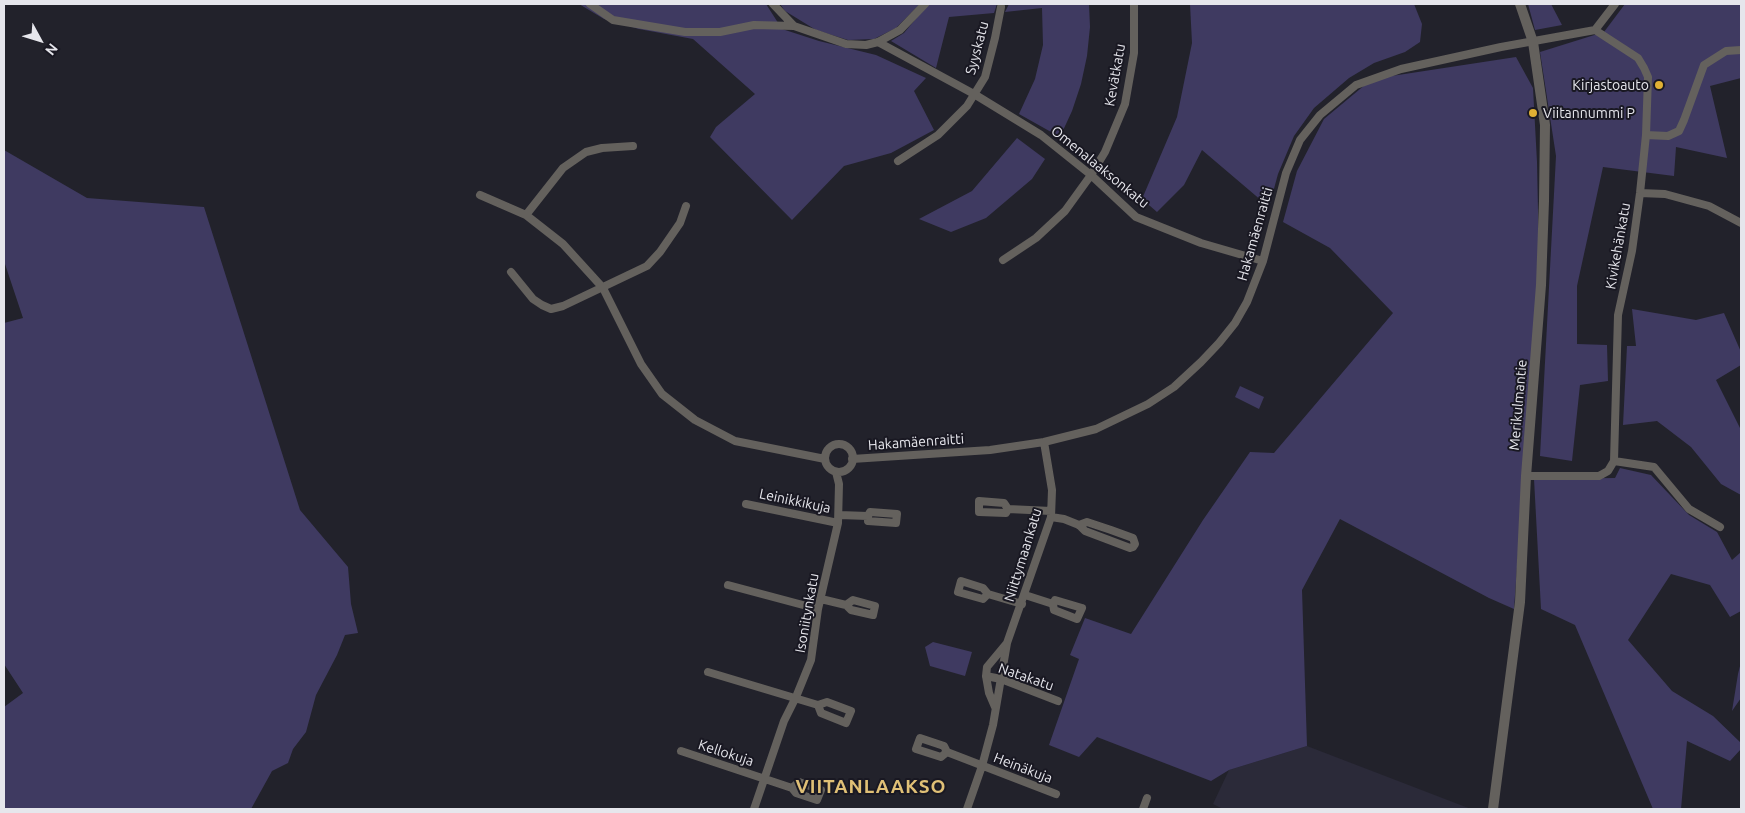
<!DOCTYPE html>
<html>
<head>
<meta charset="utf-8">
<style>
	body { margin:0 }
	#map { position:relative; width:1745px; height:813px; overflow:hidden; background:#22222b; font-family:Ubuntu,sans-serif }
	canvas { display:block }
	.frame { position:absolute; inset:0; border:5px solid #e6e6ec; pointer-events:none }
	.north { position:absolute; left:15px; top:15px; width:50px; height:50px; -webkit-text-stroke:4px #191822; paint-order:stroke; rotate:129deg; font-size:14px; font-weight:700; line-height:20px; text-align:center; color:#e6e6ec }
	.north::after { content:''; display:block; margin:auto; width:18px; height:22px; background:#e6e6ec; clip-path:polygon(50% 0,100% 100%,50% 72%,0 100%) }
</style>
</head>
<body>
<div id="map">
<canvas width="1745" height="813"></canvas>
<div class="frame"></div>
<div class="north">N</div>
</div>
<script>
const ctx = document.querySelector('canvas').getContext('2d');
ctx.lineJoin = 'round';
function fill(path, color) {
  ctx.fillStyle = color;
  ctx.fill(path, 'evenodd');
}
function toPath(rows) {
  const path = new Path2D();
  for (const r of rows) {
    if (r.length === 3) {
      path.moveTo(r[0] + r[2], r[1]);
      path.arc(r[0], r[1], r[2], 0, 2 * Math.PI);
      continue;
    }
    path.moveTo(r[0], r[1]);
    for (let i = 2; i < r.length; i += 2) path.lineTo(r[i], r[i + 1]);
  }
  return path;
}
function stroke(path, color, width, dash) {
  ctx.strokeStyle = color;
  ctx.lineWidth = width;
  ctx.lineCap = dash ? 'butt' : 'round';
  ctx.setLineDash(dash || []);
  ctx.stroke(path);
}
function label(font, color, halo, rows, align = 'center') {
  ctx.font = font + ' Ubuntu,sans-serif';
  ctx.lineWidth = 4;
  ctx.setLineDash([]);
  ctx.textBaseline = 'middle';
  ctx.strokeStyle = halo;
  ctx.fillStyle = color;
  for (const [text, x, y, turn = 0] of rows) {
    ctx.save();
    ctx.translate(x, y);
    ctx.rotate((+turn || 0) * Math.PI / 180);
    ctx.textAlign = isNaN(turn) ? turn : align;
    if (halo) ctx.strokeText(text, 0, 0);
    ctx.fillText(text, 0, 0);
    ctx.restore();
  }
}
fill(toPath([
	[1307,746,1471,809,1223,809,1213,804,1229,770]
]), '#2b2a39');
fill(toPath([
	[579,4,766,4,782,29,819,41,876,55,926,78,914,91,934,130,891,153,844,166,792,220,710,137,716,127,755,94,693,39,639,29,604,19],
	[780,4,920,4,896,28,874,39,848,40,816,30,785,11],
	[928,4,997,4,994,13,949,17,936,68,891,41,904,33],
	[1009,4,1089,4,1090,27,1087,56,1081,84,1072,111,1060,137,1019,114,1035,79,1043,45,1042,8,1005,12],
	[1190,4,1414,4,1422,24,1420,42,1405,52,1374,63,1349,78,1314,108,1294,136,1278,174,1269,207,1202,150,1184,185,1157,212,1142,199,1177,117,1192,43],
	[1528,4,1551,4,1562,25,1535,30],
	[1625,4,1741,4,1741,78,1710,86,1727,158,1676,147,1674,176,1603,167,1577,286,1577,344,1607,345,1608,381,1580,385,1572,461,1540,456,1556,156,1540,52,1604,32],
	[1516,57,1533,88,1537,162,1539,260,1514,609,1489,598,1340,519,1302,590,1307,746,1229,770,1211,781,1097,737,1079,757,1049,745,1079,659,1070,655,1085,618,1131,634,1203,520,1250,452,1274,453,1393,313,1330,248,1283,222,1297,171,1324,119,1372,79],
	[1017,138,1045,159,1032,179,986,218,951,232,919,219,972,191],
	[4,150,87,198,204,207,300,510,348,567,351,604,358,633,345,635,337,655,316,695,306,732,293,749,288,763,272,771,251,809,4,809,4,707,23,693,4,664,4,323,23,318,4,261],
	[1632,309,1696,320,1724,313,1741,352,1741,365,1716,380,1741,430,1741,495,1721,484,1691,447,1657,421,1623,425,1627,346,1636,346],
	[1240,386,1264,397,1259,409,1235,397],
	[1620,468,1651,475,1689,515,1717,532,1732,560,1741,552,1741,549,1741,611,1730,617,1710,585,1671,574,1628,640,1672,691,1713,716,1741,743,1741,749,1730,761,1687,741,1681,809,1653,809,1575,625,1541,609,1534,479,1615,478],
	[933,642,972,652,965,676,930,666,925,647],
	[1741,662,1741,698,1732,711,1738,674]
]), '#3f3a61');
stroke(toPath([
	[590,4,613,20,685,32,720,32,754,25,794,26],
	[773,4,794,26,846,44,866,45,878,42,900,30,925,4],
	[1595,30,1615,4],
	[878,42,974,94,1041,135,1091,175,1136,217,1201,243,1263,261],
	[1646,135,1668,136,1679,131,1684,120,1704,65,1726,51,1741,50],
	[898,161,938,135,967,106,985,77,995,38,1001,7],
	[1640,193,1665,194,1709,206,1741,223],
	[480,195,526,215,563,244,603,288,641,364,662,394,695,420,735,441,825,459],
	[526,215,563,168,586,152,602,148,633,146],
	[1003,260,1036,238,1065,211,1091,175,1105,152,1125,104,1134,53,1134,4],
	[511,272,533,299,542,305,551,309,563,306,647,266,660,252,680,223,686,206],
	[839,458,14],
	[852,459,990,450,1044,442,1096,429,1148,404,1174,387,1201,362,1219,343,1235,323,1247,302,1263,261,1286,173,1300,140,1320,115,1356,85,1401,69,1501,47,1595,30,1638,58,1644,68,1648,77,1646,135,1640,193,1632,251,1618,315,1614,461,1608,471,1599,476,1526,476],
	[1614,461,1654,467,1689,509,1720,527],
	[746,504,838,523],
	[1008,509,1004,503,979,501,979,512,1006,513,1008,509,1051,511],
	[839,515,868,516,868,521,896,523,897,514,870,512,868,516],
	[1051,517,1064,519,1079,525,1085,531,1130,548,1133,547,1135,544,1133,538,1111,530,1087,522,1079,525],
	[728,585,818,609],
	[988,594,983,588,961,581,958,592,983,599,988,594,1022,604],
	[1025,595,1053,604,1054,610,1077,619,1082,608,1055,600,1053,604],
	[821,599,846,605,851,610,873,615,875,606,853,600,846,605],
	[708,672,818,705,821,713,846,723,851,711,827,702,818,705],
	[986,676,1001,679,1058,701],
	[995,707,989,693,986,676,987,667,1007,643],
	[681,751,792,788,796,793,817,800,821,790,799,782,792,788],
	[947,752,944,746,920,738,916,749,941,757,947,752,1056,794],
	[754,809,784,721,796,697,811,660,818,609,838,523,839,484,836,472],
	[967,809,982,766,993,725,1007,643,1051,517,1052,490,1044,442],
	[1143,809,1147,798]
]), '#64615d', 8);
stroke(toPath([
	[1493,809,1520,602,1526,476,1541,285,1544,201,1545,125,1533,42,1520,4]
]), '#64615d', 10);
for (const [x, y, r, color] of [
	[1659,85,5,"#e0b034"],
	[1533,113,5,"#e0b034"]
]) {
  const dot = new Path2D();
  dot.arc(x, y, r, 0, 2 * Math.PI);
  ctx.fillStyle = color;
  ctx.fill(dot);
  stroke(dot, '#191822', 2);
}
label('14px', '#e6e6ec', '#191822', [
	["Syyskatu",977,48,-75],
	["Kevätkatu",1115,75,-80],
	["Omenalaaksonkatu",1100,167,39],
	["Hakamäenraitti",1255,234,-74],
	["Kivikehänkatu",1618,246,-80],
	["Merikulmantie",1518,405,-85],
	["Hakamäenraitti",916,442,-4],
	["Leinikkikuja",795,501,12],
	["Niittymaankatu",1023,555,-73],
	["Isoniitynkatu",807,613,-80],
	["Natakatu",1026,677,19],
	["Kellokuja",726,753,18],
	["Heinäkuja",1023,768,21]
]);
label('14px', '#e6e6ec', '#191822', [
	["Kirjastoauto",1649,85],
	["Viitannummi P",1543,113,"left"]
], 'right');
ctx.letterSpacing = '1px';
label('bold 19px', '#e0c076', '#191822', [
	["VIITANLAAKSO",871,787]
]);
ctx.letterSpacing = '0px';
</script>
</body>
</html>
